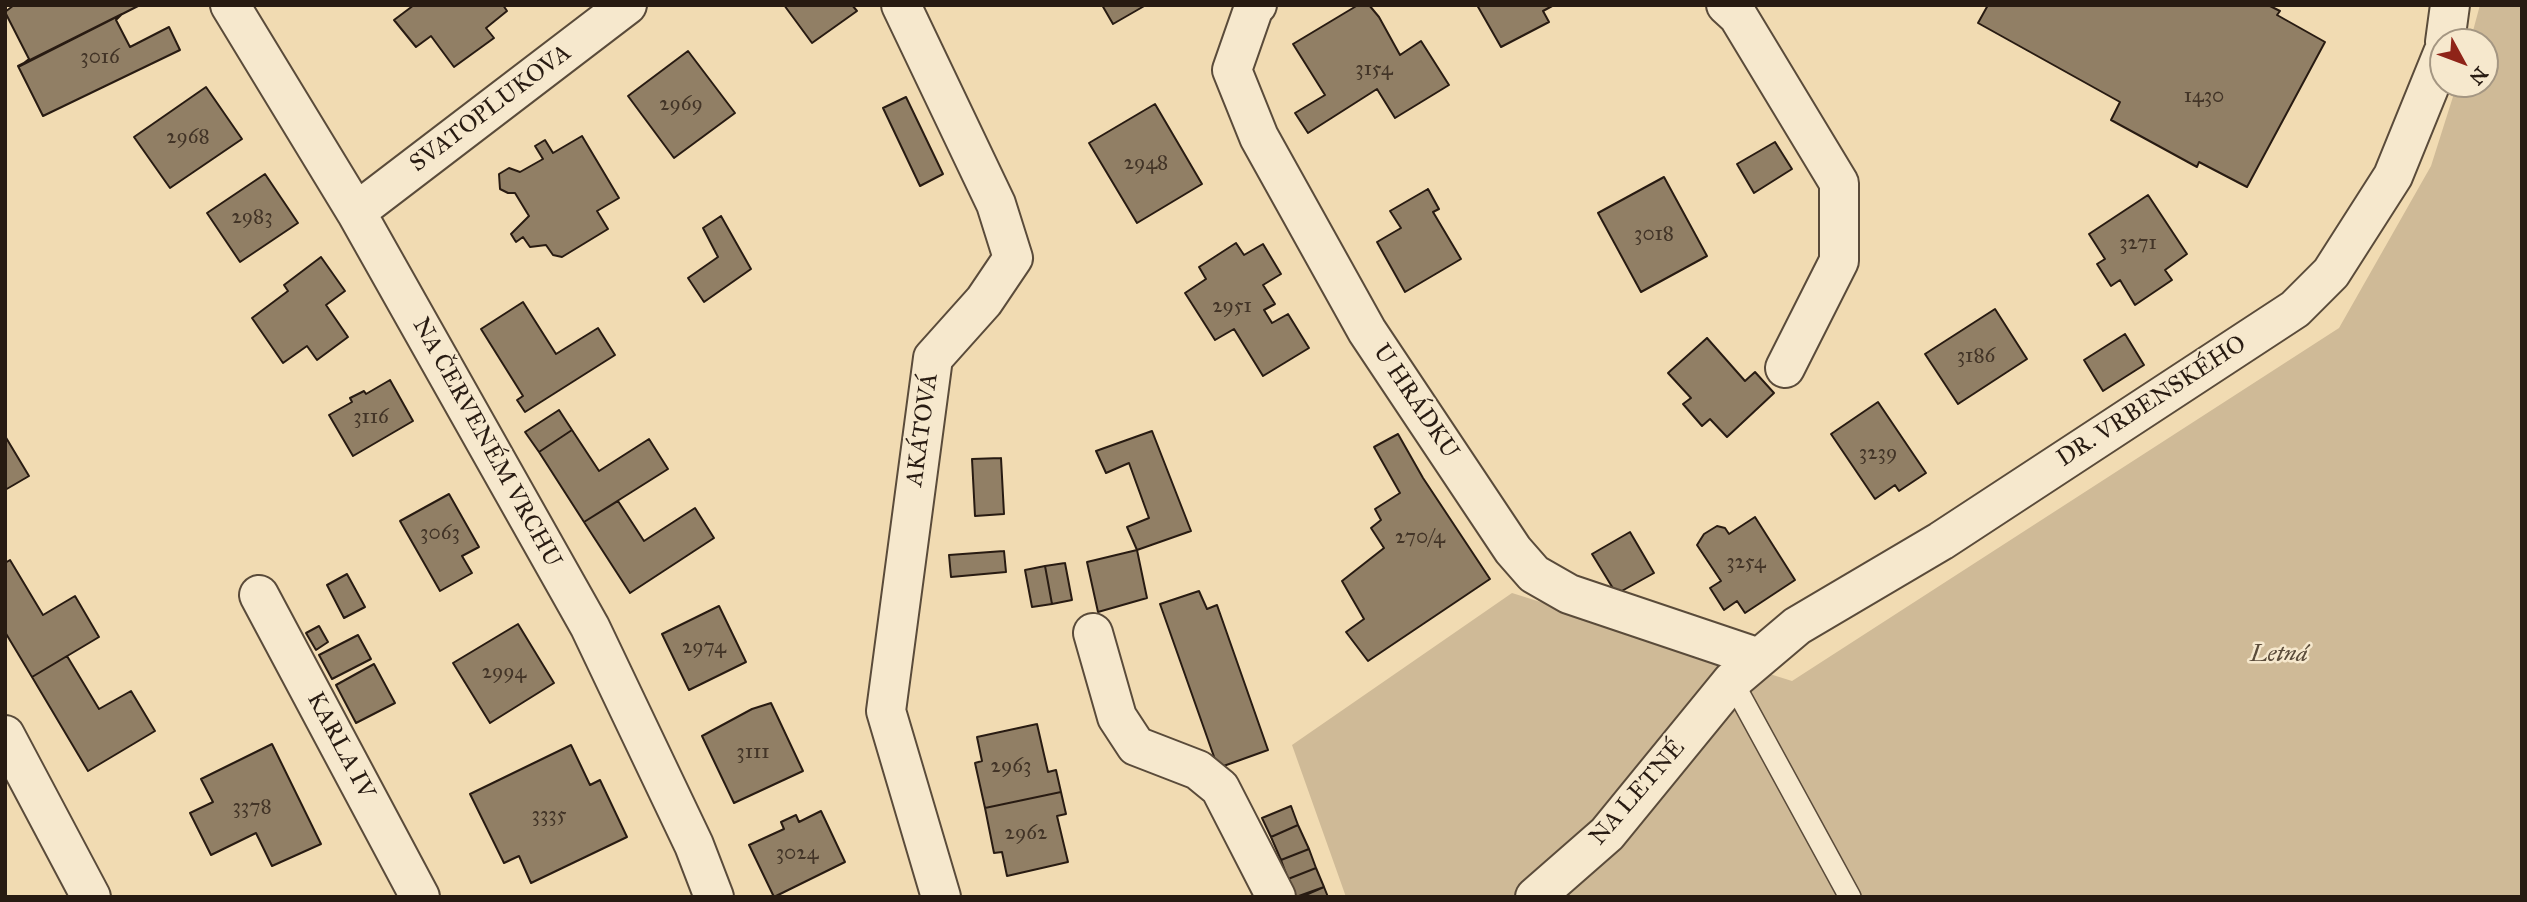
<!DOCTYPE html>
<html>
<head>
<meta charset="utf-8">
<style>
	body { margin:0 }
	#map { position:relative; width:2527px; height:902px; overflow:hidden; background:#f1dbb2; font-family:"IM FELL Great Primer",serif }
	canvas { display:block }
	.frame { position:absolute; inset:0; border:7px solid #281b12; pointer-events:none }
	.north { position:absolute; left:2429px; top:28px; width:70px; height:70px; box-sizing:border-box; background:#f6e8cd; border:2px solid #a49682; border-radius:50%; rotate:131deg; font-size:19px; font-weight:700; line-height:28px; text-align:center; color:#281b12 }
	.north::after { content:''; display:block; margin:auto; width:24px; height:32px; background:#8f2418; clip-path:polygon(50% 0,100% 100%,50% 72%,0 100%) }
</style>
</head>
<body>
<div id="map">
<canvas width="2527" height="902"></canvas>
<div class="frame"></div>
<div class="north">N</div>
</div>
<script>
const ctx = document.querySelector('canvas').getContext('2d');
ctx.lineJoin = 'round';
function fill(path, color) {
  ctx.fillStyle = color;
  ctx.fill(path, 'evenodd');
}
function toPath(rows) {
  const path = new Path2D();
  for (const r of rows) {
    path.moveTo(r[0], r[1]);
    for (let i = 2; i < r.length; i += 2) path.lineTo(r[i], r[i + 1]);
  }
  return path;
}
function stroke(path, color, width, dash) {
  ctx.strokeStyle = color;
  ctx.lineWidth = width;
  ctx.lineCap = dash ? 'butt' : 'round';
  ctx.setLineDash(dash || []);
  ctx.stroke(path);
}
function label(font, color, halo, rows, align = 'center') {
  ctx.font = font + ' "IM FELL Great Primer",serif';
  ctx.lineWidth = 5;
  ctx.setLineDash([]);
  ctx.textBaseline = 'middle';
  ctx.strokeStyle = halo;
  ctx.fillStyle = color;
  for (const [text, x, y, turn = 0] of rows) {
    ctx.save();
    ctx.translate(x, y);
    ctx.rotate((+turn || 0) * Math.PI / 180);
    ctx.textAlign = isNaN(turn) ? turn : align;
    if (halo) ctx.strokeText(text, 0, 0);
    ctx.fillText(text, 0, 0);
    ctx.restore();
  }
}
fill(toPath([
	[2480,5,2522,5,2522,897,1346,897,1292,745,1512,593,1792,681,2339,328,2431,166,2457,84,2485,84,2485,42,2470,42]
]), '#cfba97');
const building = toPath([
	[14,5,140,5,20,66,29,59,5,12,14,5],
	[414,5,503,5,507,11,486,28,494,38,454,67,431,36,416,47,394,20,414,5],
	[784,5,852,5,857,11,812,43,784,5],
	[1102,5,1146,5,1113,24,1102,5],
	[1358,5,1369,5,1379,17,1400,55,1421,41,1449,85,1395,118,1377,89,1308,133,1295,113,1325,95,1293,44,1358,5],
	[1477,5,1554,5,1543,11,1549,22,1501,47,1477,5],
	[1988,5,2268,5,2280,11,2277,15,2325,42,2247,187,2199,162,2197,167,2111,120,2120,102,1978,23,1988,5],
	[122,14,116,20,130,47,169,27,180,50,43,116,18,66,122,14],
	[688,51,735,113,674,158,628,96,688,51],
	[206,87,242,139,170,188,134,137,206,87],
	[906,97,943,174,920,186,883,108,906,97],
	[1155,104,1202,184,1137,223,1089,143,1155,104],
	[582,136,619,198,597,211,608,229,562,257,553,255,546,245,530,247,523,237,516,242,511,234,529,216,515,193,508,193,500,189,499,174,509,168,520,172,543,159,535,146,545,140,553,153,582,136],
	[1775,142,1792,169,1754,193,1737,164,1775,142],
	[265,174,298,223,240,262,207,213,265,174],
	[1664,177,1707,256,1641,292,1598,213,1664,177],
	[1428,189,1439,209,1433,212,1461,259,1405,292,1377,242,1401,228,1390,211,1428,189],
	[2148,195,2187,254,2165,270,2172,280,2135,305,2120,280,2111,286,2097,264,2105,259,2089,234,2148,195],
	[721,216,751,269,704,302,688,278,718,257,703,228,721,216],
	[1236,243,1244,255,1263,244,1281,274,1263,285,1275,304,1264,310,1272,323,1288,314,1309,348,1263,376,1234,329,1215,340,1185,293,1206,279,1199,267,1236,243],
	[321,257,345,291,326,305,348,337,317,360,307,346,283,363,252,318,288,291,284,285,321,257],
	[523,302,556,354,598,328,615,355,525,412,517,400,523,396,481,329,523,302],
	[1995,309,2027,359,1958,404,1925,354,1995,309],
	[2125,334,2144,365,2103,391,2084,360,2125,334],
	[1707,338,1745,381,1755,372,1774,393,1727,437,1710,419,1702,426,1683,404,1691,398,1668,373,1707,338],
	[390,380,413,421,353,456,329,415,352,402,350,398,364,391,366,394,390,380],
	[1878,402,1926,473,1899,491,1895,485,1875,499,1831,434,1878,402],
	[559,410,572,430,539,452,525,432,559,410],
	[572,430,599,471,649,439,668,469,584,522,539,452,572,430],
	[1152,431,1191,531,1137,550,1127,527,1149,518,1129,463,1106,473,1096,451,1152,431],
	[1398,434,1423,478,1490,579,1368,661,1346,632,1364,619,1342,581,1384,548,1371,528,1381,520,1375,509,1400,493,1374,447,1398,434],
	[5,436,29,476,5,490,5,436],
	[1001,458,1004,514,975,516,972,459,1001,458],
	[449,494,479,547,462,556,472,573,440,591,400,521,449,494],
	[618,501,644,541,695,508,714,538,630,593,584,522,618,501],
	[1755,517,1795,580,1745,613,1737,601,1724,610,1710,588,1721,581,1697,545,1704,534,1717,526,1725,528,1729,534,1755,517],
	[1630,532,1654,573,1620,592,1614,590,1592,554,1630,532],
	[1137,550,1147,598,1098,612,1087,562,1137,550],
	[1004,551,1006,572,951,577,949,555,1004,551],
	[10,560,43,615,75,596,99,637,32,677,5,632,5,563,10,560],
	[1065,563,1072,600,1052,604,1045,566,1065,563],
	[1045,566,1052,604,1032,607,1025,570,1045,566],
	[347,574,365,607,344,618,327,585,347,574],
	[1199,591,1207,609,1217,605,1268,750,1218,768,1160,604,1199,591],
	[719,606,746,662,689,690,662,634,719,606],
	[518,624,554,683,490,723,453,663,518,624],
	[319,626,328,642,316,650,306,633,319,626],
	[358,635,371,659,332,679,319,655,358,635],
	[67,656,99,709,131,691,155,731,88,771,32,677,67,656],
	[374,664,395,703,356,723,336,685,374,664],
	[771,703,803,771,734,803,702,736,752,709,771,703],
	[1037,724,1048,772,1056,770,1061,792,985,808,975,763,982,761,977,737,1037,724],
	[272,744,321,844,272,866,256,833,211,855,190,813,213,802,201,779,272,744],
	[571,745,590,785,600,780,627,837,531,883,519,856,504,863,470,794,571,745],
	[1061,792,1066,814,1057,816,1068,862,1007,876,1002,852,994,853,985,808,1061,792],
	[1291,806,1298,825,1271,837,1262,818,1291,806],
	[821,811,845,862,774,897,749,845,784,829,781,822,796,815,799,822,821,811],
	[1298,825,1309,849,1281,860,1271,837,1298,825],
	[1309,849,1316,868,1288,879,1281,860,1309,849],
	[1316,868,1324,887,1296,897,1288,879,1316,868],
	[1324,887,1328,897,1301,897,1324,887]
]);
fill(building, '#917f65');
stroke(building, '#281b12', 2);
const service = toPath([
	[1732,681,1850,897]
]);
const minor = toPath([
	[230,5,356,212,590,627,694,845,714,897],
	[901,5,996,204,1013,258,984,301,933,358,886,711,941,897],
	[1257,5,1254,7,1232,70,1259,137,1367,331,1513,550,1534,574,1569,594,1759,658],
	[1726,5,1738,16,1839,183,1839,261,1785,368],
	[2445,42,2450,5],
	[356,212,627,5],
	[259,595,420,897],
	[1093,633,1117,717,1136,746,1198,770,1220,788,1276,897],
	[5,735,91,897],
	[1535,897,1607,834,1732,681,1797,626,1941,541,2295,309,2331,273,2393,176,2443,53]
]);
stroke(service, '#5a4b3a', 24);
stroke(minor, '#5a4b3a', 42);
stroke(service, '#f6e8cd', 21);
stroke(minor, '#f6e8cd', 38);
label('21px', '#423427', null, [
	["3016",100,58],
	["3154",1374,70],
	["1430",2204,97],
	["2969",681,105],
	["2968",188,138],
	["2948",1146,164],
	["2983",252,218],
	["3018",1654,235],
	["3271",2138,244],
	["2951",1232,307],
	["3186",1976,357],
	["3116",371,418],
	["3239",1878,454],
	["3063",440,534],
	["270/4",1420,538],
	["3254",1746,563],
	["2974",704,648],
	["2994",504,673],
	["3111",753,753],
	["2963",1011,767],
	["3378",252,808],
	["3335",549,816],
	["2962",1026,834],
	["3024",797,854]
]);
label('24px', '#281b12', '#f6e8cd', [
	["SVATOPLUKOVA",491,109,-37],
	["U HRÁDKU",1415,402,56],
	["DR. VRBENSKÉHO",2152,402,-33],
	["AKÁTOVÁ",923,430,-82],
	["NA ČERVENÉM VRCHU",486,443,61],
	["KARLA IV",340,746,62],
	["NA LETNÉ",1638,793,-49]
]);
label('italic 24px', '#5a4b3a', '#f6e8cd', [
	["Letná",2279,655]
]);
</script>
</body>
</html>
